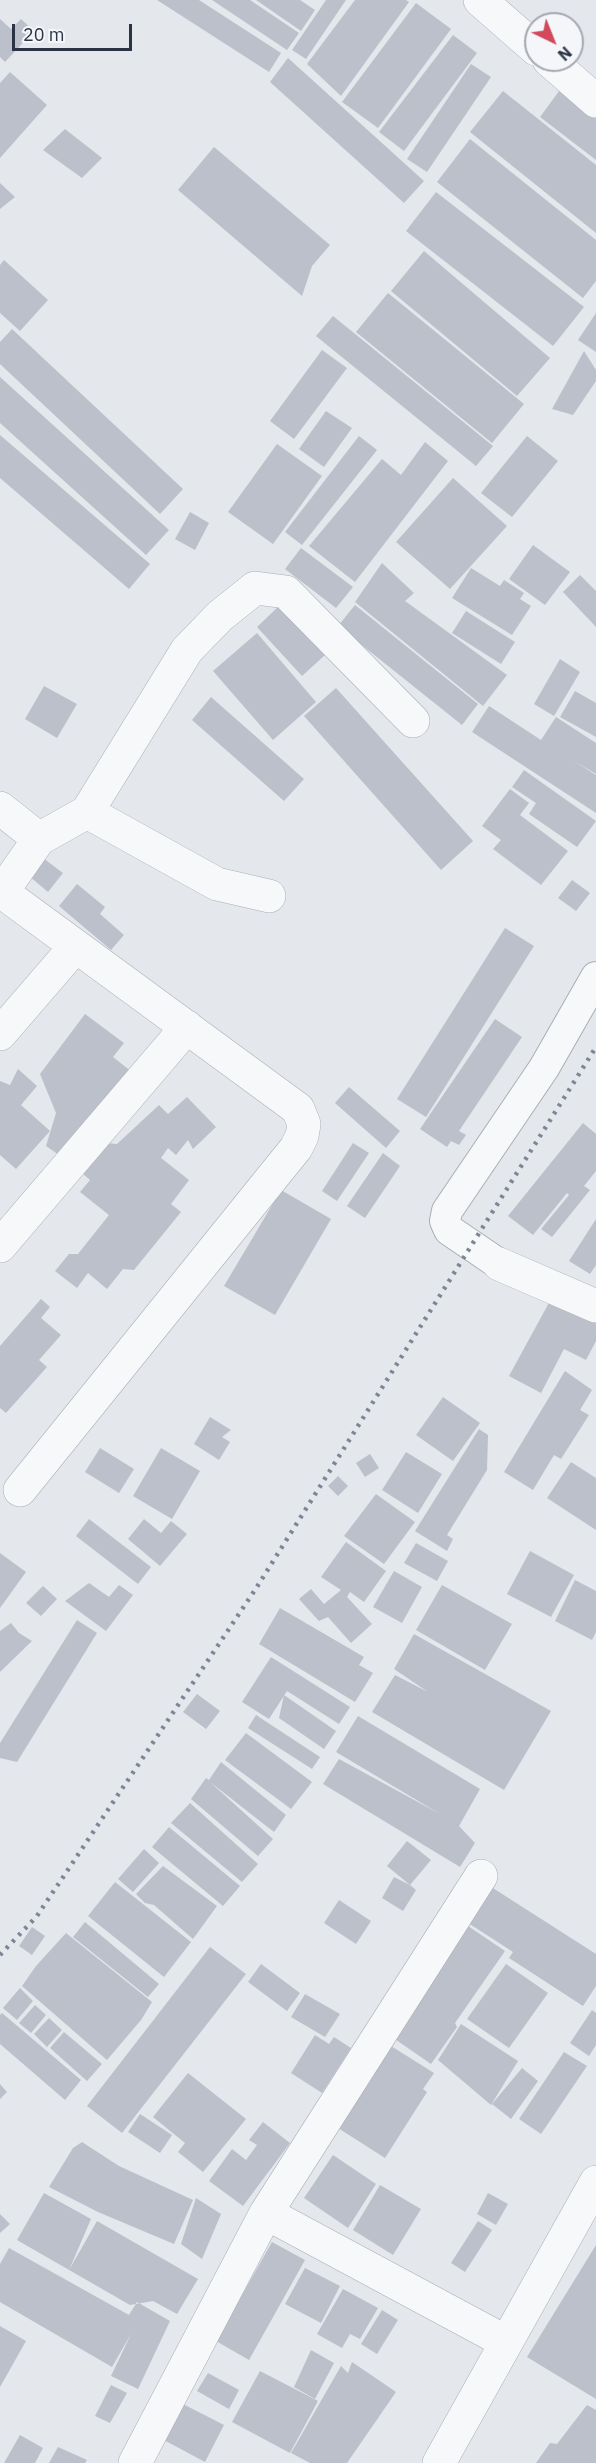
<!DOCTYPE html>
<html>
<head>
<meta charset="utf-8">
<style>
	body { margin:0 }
	#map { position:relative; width:596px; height:2463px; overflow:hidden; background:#e4e7ec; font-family:"IBM Plex Sans",sans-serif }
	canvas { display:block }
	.north { position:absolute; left:524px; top:12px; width:60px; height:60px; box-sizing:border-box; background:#f4f6f9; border:2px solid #a4a8b1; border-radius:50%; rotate:137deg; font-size:16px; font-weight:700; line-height:24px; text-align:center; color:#2b3445 }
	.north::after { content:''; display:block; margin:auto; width:21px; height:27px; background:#d1495b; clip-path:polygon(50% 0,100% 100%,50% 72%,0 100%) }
	.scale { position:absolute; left:12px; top:24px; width:120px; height:27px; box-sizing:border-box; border:3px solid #2b3445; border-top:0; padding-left:8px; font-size:18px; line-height:21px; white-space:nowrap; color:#2b3445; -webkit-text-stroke:4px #f4f6f9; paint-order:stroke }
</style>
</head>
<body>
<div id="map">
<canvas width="596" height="2463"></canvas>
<div class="north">N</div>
<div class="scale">20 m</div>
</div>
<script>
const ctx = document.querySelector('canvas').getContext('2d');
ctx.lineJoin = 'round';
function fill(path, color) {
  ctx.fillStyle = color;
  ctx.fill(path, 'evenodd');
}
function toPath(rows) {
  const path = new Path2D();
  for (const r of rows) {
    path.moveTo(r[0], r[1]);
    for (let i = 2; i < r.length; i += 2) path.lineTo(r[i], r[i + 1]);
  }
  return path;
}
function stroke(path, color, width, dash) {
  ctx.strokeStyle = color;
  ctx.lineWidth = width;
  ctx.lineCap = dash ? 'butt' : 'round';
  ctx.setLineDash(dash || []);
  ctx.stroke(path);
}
fill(toPath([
	[157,0,199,0,281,53,269,72],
	[212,0,250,0,299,33,287,50],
	[256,0,300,0,315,10,301,31],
	[326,0,346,0,306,59,292,50],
	[355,0,406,0,409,2,341,96,307,64],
	[416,3,451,29,378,128,342,102],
	[0,19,11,29,21,19,34,31,5,62,0,57],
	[453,35,477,53,404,151,379,132],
	[288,58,424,181,404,203,270,82],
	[471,64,491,77,427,172,407,159],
	[10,72,47,105,0,158,0,83],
	[562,87,596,113,596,160,540,117],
	[503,91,596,165,596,233,470,132],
	[65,129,102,158,82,178,43,150],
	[470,139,596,240,596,281,583,298,437,182],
	[214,147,330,245,312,266,302,296,178,190],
	[0,183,15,197,0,209],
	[436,192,584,307,553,346,406,231],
	[424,251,550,358,517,396,391,291],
	[4,260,48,300,20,331,0,313,0,265],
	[388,293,524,404,492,443,356,332],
	[596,313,596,352,578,340],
	[333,316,493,446,476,466,316,336],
	[12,329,183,489,160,514,0,364,0,342],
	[322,350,347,368,294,439,270,421],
	[584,351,596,370,596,381,573,415,552,409],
	[0,377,169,530,146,555,0,423],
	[326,411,352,428,324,467,299,449],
	[0,435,150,564,129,589,0,478],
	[359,436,377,450,302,545,285,532],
	[527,436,558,461,512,517,481,493],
	[425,442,448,461,355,582,309,546,382,459,401,475],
	[277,444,322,476,273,544,228,512],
	[453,478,507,526,450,589,396,542],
	[190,512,209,523,195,550,175,539],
	[533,545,570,572,545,605,509,579],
	[301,548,353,587,336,608,285,569],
	[382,563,414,593,405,601,507,675,483,706,355,602],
	[471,568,500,586,504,580,524,593,520,599,531,606,512,635,452,598],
	[580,575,596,591,596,627,563,592],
	[355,605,478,704,462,725,338,626],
	[279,606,325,655,302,676,257,627],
	[466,611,515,642,501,664,452,633],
	[257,633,316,702,273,740,213,671],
	[560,659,580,672,554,716,534,704],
	[44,686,77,704,57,738,25,719],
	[336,688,473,841,441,870,304,716],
	[575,691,596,703,596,737,560,717],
	[211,697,304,779,284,801,192,720],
	[489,706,541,740,556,717,596,743,596,774,572,760,596,775,596,813,472,732],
	[524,770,596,821,577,847,529,814,536,803,512,787],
	[510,789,529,803,520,815,568,851,541,885,493,849,501,840,482,826],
	[43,858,63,873,48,892,29,876],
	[572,880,590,893,576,911,558,898],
	[77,884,105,907,100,914,124,935,111,950,59,906],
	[505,928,534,946,426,1117,397,1099],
	[85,1014,124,1043,113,1057,132,1072,87,1131,81,1126,59,1155,46,1146,56,1113,40,1074],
	[495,1019,522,1037,459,1131,466,1135,459,1145,451,1141,447,1147,420,1129],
	[18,1069,37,1086,21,1105,50,1131,16,1169,0,1155,0,1081,10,1085],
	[349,1087,400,1131,386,1148,335,1103],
	[187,1097,216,1127,193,1149,188,1140,176,1155,168,1148,161,1158,189,1180,171,1204,181,1212,134,1270,123,1269,107,1289,88,1273,77,1288,55,1271,69,1254,78,1254,109,1215,80,1192,90,1180,82,1173,106,1143,117,1144,159,1105,168,1114],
	[583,1123,596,1134,596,1171,584,1186,590,1190,552,1237,541,1229,569,1195,567,1193,533,1235,508,1216],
	[353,1143,369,1153,337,1201,322,1191],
	[383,1153,400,1166,365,1218,347,1206],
	[281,1190,331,1219,275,1315,224,1286],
	[596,1219,596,1265,590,1274,569,1261],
	[41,1299,50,1307,41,1318,61,1335,39,1360,47,1367,6,1413,0,1408,0,1346],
	[551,1299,596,1316,596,1341,586,1360,564,1349,541,1393,509,1376],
	[565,1371,592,1390,580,1410,589,1415,561,1459,554,1455,533,1490,504,1472],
	[443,1397,480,1423,453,1461,416,1435],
	[210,1417,231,1430,222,1437,230,1442,219,1460,194,1444],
	[479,1429,488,1435,487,1470,447,1535,453,1539,447,1551,415,1531],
	[100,1448,134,1469,119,1493,85,1472],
	[161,1448,200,1471,172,1519,133,1496],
	[406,1452,442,1474,418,1513,382,1490],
	[370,1454,379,1468,365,1477,356,1463],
	[571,1462,596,1478,596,1530,547,1498],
	[338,1476,348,1486,338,1496,328,1486],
	[376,1494,415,1522,384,1564,344,1536],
	[89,1519,151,1567,138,1584,76,1536],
	[144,1519,161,1533,171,1521,187,1534,160,1566,128,1539],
	[346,1542,386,1571,364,1602,350,1592,347,1597,372,1624,351,1643,328,1617,319,1621,299,1599,311,1589,324,1604,341,1590,321,1577],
	[416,1543,448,1561,437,1581,404,1563],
	[530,1551,574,1575,551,1617,507,1594],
	[0,1553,26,1572,0,1608],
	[394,1571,422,1587,402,1623,373,1607],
	[575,1580,596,1591,596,1632,592,1640,555,1621],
	[89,1583,109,1597,119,1585,133,1595,106,1631,65,1601],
	[442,1585,512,1624,485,1670,416,1630],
	[43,1586,57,1599,41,1616,26,1603],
	[280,1608,364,1657,359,1665,373,1673,355,1702,259,1644],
	[77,1620,97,1633,17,1762,0,1758,0,1743],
	[11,1623,19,1633,32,1641,0,1672,0,1631],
	[414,1634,551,1711,504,1790,372,1712,395,1675,428,1692,394,1669],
	[271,1657,350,1707,339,1724,287,1691,269,1719,242,1702],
	[197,1694,220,1711,206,1729,183,1712],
	[284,1695,336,1731,324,1749,279,1718],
	[256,1715,320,1757,312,1769,248,1728],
	[358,1716,480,1789,459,1826,475,1843,460,1867,323,1784,339,1759,440,1814,336,1752],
	[246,1733,312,1782,291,1809,225,1760],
	[221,1762,286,1815,274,1832,210,1782,273,1839,258,1856,191,1799,206,1778,209,1780],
	[190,1803,258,1864,242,1882,171,1823],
	[169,1827,240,1886,223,1906,152,1847],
	[407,1841,431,1860,410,1885,416,1890,403,1911,382,1898,394,1877,410,1885,387,1866],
	[144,1849,159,1863,133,1892,118,1879],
	[163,1866,217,1906,193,1939,154,1905,145,1903,136,1894],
	[115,1882,191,1942,164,1977,88,1916],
	[485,1883,596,1954,596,1986,583,2006,509,1958,513,1952,462,1919],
	[339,1900,371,1921,356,1944,324,1923],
	[85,1922,159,1984,148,1997,73,1937],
	[465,1924,505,1951,455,2023,457,2027,431,2064,389,2035],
	[32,1927,45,1936,32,1955,19,1946],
	[66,1933,152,2002,141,2020,107,2060,22,1986,36,1966],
	[210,1947,246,1974,122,2133,87,2106],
	[261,1964,300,1993,287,2011,248,1982],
	[506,1964,548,1993,509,2048,467,2019],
	[20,1988,33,2001,17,2020,3,2008],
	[305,1994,340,2014,325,2037,291,2017],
	[35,2005,46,2015,31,2033,19,2023],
	[592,2010,596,2013,596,2045,589,2056,570,2043],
	[2,2013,81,2080,65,2100,0,2044,0,2015],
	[49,2018,62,2030,47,2047,34,2034],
	[461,2024,518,2061,491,2105,438,2060],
	[64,2032,102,2064,87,2081,50,2048],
	[315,2035,329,2044,334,2037,351,2048,322,2093,291,2073],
	[391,2046,434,2073,423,2089,427,2092,385,2158,338,2128],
	[564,2052,587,2066,541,2134,519,2119],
	[522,2068,538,2081,511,2119,492,2104],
	[188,2073,246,2119,203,2172,178,2152,185,2143,153,2117],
	[0,2084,7,2092,0,2099],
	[140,2114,172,2135,160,2153,128,2132],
	[263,2122,290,2143,243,2206,209,2181,232,2149,246,2160,257,2145,249,2140],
	[82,2142,119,2166,193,2200,174,2244,98,2212,49,2187,73,2148],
	[333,2155,376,2184,348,2228,304,2198],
	[380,2185,421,2209,393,2255,353,2230],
	[44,2193,91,2219,69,2270,97,2221,198,2279,177,2314,153,2301,130,2305,17,2240],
	[488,2193,508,2204,496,2225,477,2214],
	[196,2198,221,2214,202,2259,181,2244],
	[0,2214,10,2224,0,2233],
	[478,2221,492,2230,465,2272,451,2263],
	[272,2242,305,2260,249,2360,216,2341],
	[596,2245,596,2399,527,2357],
	[9,2248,129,2315,137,2302,170,2321,138,2389,111,2376,131,2334,112,2367,0,2302,0,2264],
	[305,2268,340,2286,321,2323,285,2304],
	[343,2289,378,2308,360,2339,350,2334,342,2348,317,2334],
	[382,2310,398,2320,377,2354,361,2344],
	[0,2326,26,2341,0,2387],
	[311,2350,334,2363,315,2399,294,2387],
	[352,2362,396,2392,347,2463,310,2463,291,2453,341,2366,348,2373],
	[260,2371,318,2401,290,2453,232,2422],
	[208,2373,239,2390,229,2409,197,2391],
	[111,2385,127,2393,110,2423,95,2416],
	[181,2403,224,2425,205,2462,162,2439],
	[587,2405,596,2410,596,2463,536,2463,550,2443,557,2444],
	[20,2435,43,2448,35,2463,4,2463],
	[58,2447,87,2460,85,2463,49,2463]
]), '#bbc0ca');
const pedestrian = toPath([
	[499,1264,449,1230,445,1221,447,1211,544,1068,596,977]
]);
const minor = toPath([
	[480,0,536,49],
	[549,60,596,101],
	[0,808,39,839,87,812,187,650,220,616,255,588,286,592,413,721],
	[87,812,217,884,269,896],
	[0,1034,75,947],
	[0,1246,187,1027],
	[499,1264,596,1306],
	[20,1490,296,1148,302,1136,304,1124,298,1109,2,892,39,839],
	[266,2213,506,2342],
	[135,2463,266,2213,481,1876],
	[439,2463,596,2182]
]);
stroke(pedestrian, '#a9aeb7', 32);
stroke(minor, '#a9aeb7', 34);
stroke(pedestrian, '#f7f8fa', 30);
stroke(minor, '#f7f8fa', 33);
stroke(toPath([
	[0,1955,37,1916,255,1590,596,1047]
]), '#7d8696', 4.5, [3, 6]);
</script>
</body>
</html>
